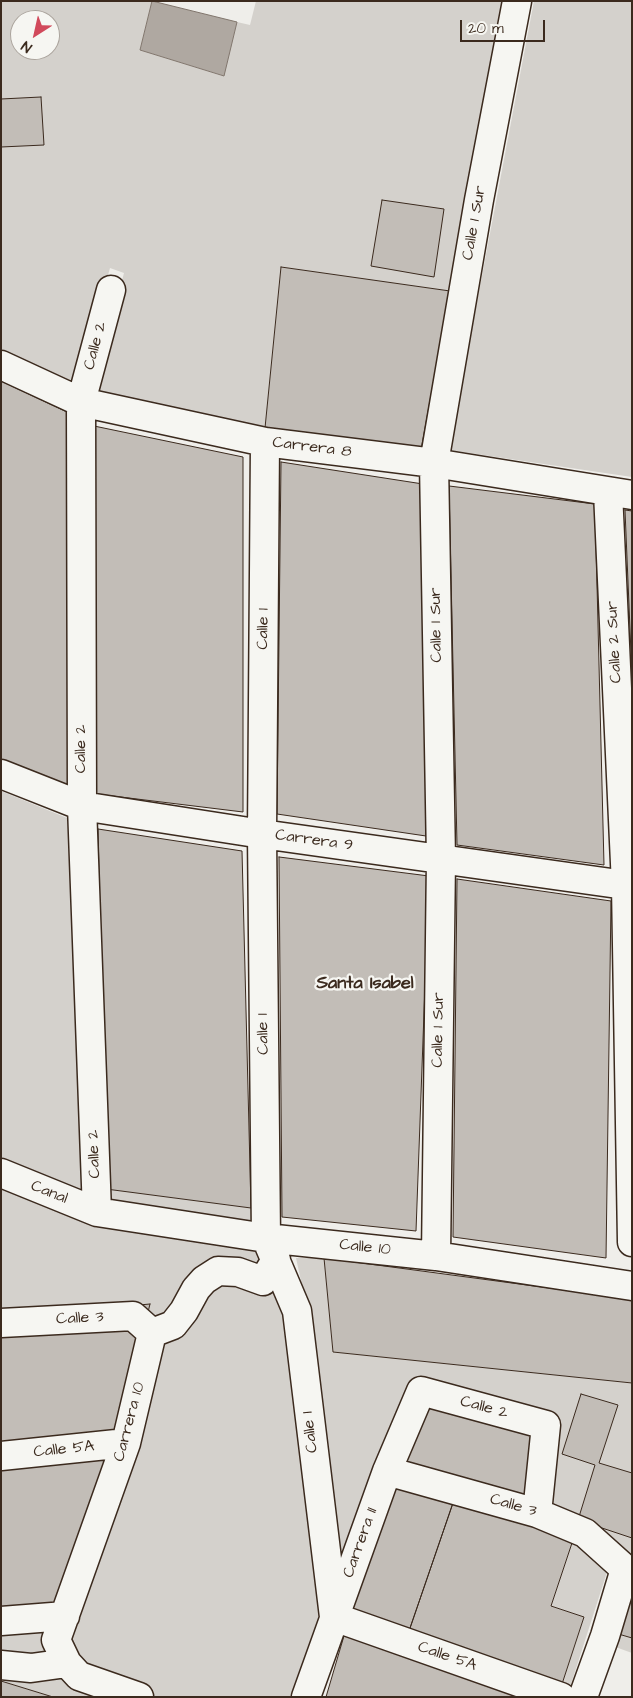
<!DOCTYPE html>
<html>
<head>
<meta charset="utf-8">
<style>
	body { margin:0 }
	#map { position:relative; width:633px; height:1698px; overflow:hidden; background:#efeeea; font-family:"Architects Daughter",sans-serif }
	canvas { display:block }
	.frame { position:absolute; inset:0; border:2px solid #3b2a1e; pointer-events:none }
	.north { position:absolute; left:10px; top:10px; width:50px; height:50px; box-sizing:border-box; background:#f6f6f2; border:1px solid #aba49d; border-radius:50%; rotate:215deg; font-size:14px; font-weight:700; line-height:20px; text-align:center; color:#3b2a1e }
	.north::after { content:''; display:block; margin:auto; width:18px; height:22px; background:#d1495b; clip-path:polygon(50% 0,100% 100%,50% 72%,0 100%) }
	.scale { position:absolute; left:460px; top:20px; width:85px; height:22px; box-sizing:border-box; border:2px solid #3b2a1e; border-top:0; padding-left:6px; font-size:15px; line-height:18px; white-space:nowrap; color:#3b2a1e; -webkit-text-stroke:4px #f6f6f2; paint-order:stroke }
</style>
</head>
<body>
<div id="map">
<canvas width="633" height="1698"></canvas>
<div class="frame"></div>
<div class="north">N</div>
<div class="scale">20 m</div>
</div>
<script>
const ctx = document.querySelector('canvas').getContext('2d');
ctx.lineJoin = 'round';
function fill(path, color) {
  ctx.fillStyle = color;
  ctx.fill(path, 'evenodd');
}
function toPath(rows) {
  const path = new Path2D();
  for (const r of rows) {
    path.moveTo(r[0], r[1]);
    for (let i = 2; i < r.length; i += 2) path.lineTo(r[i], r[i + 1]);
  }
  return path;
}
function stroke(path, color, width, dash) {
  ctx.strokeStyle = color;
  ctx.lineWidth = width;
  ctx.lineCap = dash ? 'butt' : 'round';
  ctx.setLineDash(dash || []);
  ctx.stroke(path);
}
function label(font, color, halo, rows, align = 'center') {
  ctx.font = font + ' "Architects Daughter",sans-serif';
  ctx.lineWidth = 4.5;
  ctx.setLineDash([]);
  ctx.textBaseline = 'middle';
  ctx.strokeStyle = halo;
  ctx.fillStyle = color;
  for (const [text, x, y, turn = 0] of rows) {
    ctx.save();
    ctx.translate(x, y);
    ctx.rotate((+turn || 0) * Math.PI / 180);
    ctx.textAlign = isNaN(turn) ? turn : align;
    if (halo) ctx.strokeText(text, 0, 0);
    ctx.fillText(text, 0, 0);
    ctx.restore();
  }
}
fill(toPath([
	[1,1,152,1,140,50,223,76,237,22,250,25,256,1,502,1,450,291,281,267,265,428,92,396,124,273,110,268,76,389,1,355],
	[20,20,50,20,50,50,20,50],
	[534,1,632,1,632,477,449,450],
	[1,791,72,820,90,1204,1,1167],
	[1,1178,261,1249,288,1312,325,1617,296,1697,151,1697,72,1663,1,1318],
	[106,1189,251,1208,253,1229,107,1208],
	[296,1258,324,1258,333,1352,632,1383,632,1556,614,1552,586,1528,335,1606,307,1308],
	[574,1537,608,1569,570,1687,562,1684,584,1617,551,1606],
	[60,1619,53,1640,123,1697,53,1697,1,1681,1,1625],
	[615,1633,632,1638,632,1653,610,1645]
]), '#d4d1cc');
const water = toPath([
	[152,1,237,22,224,76,140,50,152,1]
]);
fill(water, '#afa8a1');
stroke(water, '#81766d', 1);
const building = toPath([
	[41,97,44,145,1,147,1,99,41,97],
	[382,200,444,209,434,277,371,266,382,200],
	[281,267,450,291,421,450,265,428,281,267],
	[1,381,67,412,68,789,1,763,1,381],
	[94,426,243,457,243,812,96,794,94,426],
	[281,462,423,484,426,836,277,814,281,462],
	[449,486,595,504,604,865,457,845,449,486],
	[625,510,632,511,632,677,625,510],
	[98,829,242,851,251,1208,106,1189,98,829],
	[279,857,429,876,416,1231,282,1217,279,857],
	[457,879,611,901,606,1258,453,1237,457,879],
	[324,1258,632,1299,632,1383,333,1352,324,1258],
	[150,1304,119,1434,1,1447,1,1318,150,1304],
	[581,1394,618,1405,599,1463,632,1473,632,1538,578,1520,595,1465,562,1454,581,1394],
	[424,1402,538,1432,531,1505,401,1470,424,1402],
	[112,1455,58,1605,1,1609,1,1467,112,1455],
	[395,1483,454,1500,409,1631,351,1612,395,1483],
	[454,1500,574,1537,551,1606,584,1617,562,1684,409,1631,454,1500],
	[632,1585,632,1638,615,1633,632,1585],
	[346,1629,535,1697,326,1697,346,1629],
	[1,1681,53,1697,1,1697,1,1681]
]);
fill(building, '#c2bdb7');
stroke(building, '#3b2a1e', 1);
const minor = toPath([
	[1,365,81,402,265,442,434,463,632,495],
	[265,442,262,834,266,1238,297,1311,334,1617],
	[608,492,626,885,632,1242],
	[1,774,82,806,262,834,632,886],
	[1,1173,97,1212,266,1238,436,1256,632,1286],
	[97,1212,82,806,81,402,111,290],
	[436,1256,441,859,434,463,479,200,517,1],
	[1,1323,133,1316,152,1333],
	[1,1456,126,1443],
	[387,1471,537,1513,585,1533,625,1569,605,1636,583,1697],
	[334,1617,561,1697],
	[1,1621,65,1616],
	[1,1665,31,1668,67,1663],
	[139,1697,79,1676,67,1663,56,1640,126,1443,152,1333,173,1325,184,1311,196,1289,204,1280,218,1271,238,1272,263,1281,276,1260],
	[306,1697,387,1471,421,1391,546,1425,537,1513]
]);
stroke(minor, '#3b2a1e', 31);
stroke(minor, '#f6f6f2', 28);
label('16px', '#3b2a1e', '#f6f6f2', [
	["Calle 1 Sur",475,223,-80],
	["Calle 2",96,346,-75],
	["Carrera 8",312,448,7],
	["Calle 1 Sur",437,625,-91],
	["Calle 1",264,629,-89],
	["Calle 2 Sur",615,642,-93],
	["Calle 2",82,749,-90],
	["Carrera 9",314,841,8],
	["Calle 1 Sur",439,1030,-89],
	["Calle 1",264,1034,-91],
	["Calle 2",95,1154,-92],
	["Canal",49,1193,22],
	["Calle 10",365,1248,6],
	["Calle 3",80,1319,-3],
	["Calle 2",484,1408,15],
	["Carrera 10",130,1422,-75],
	["Calle 1",311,1432,-97],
	["Calle 5A",64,1450,-6],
	["Calle 3",513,1506,16],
	["Carrera 11",361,1543,-70],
	["Calle 5A",447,1657,19]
]);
label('bold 18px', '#3b2a1e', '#f6f6f2', [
	["Santa Isabel",365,984]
]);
</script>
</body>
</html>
